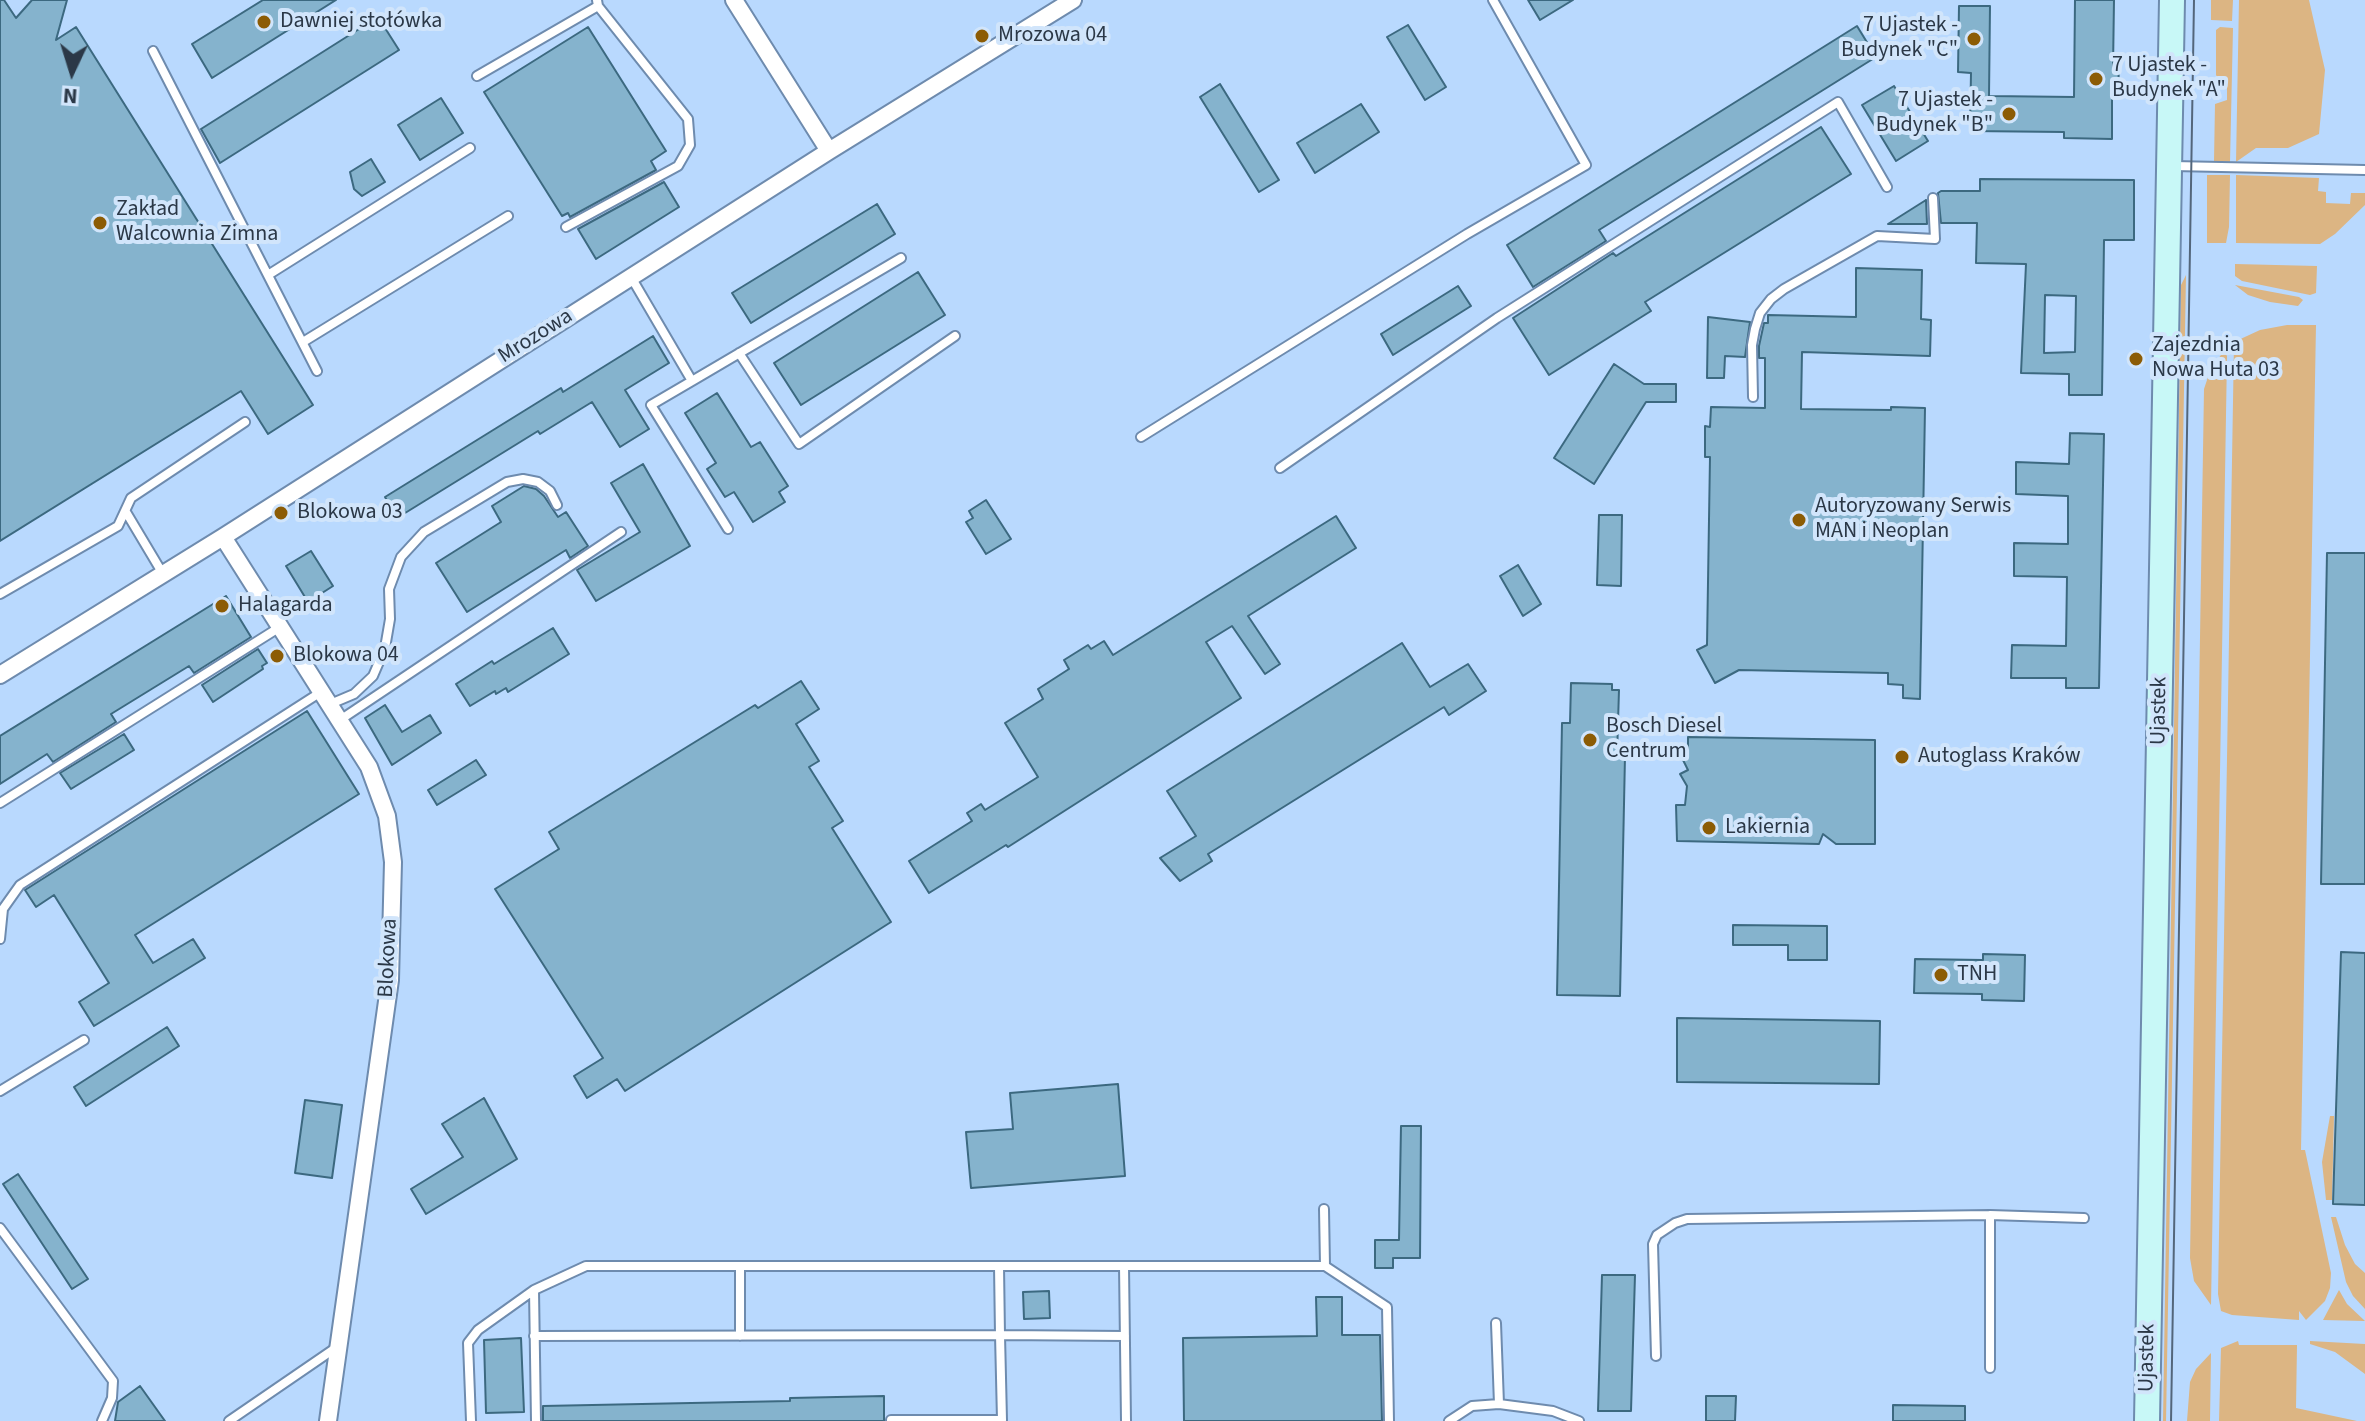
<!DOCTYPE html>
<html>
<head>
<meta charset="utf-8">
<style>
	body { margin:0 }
	#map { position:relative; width:2365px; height:1421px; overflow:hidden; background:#b9d9fe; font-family:"Source Sans 3",sans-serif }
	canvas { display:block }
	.north { position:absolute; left:32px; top:32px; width:80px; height:80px; -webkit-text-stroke:6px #d1e5fb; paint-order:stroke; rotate:184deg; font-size:22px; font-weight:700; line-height:32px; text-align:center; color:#2b3847 }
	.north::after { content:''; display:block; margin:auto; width:28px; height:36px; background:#2b3847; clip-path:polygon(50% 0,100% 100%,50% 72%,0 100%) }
</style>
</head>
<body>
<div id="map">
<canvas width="2365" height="1421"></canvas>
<div class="north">N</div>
</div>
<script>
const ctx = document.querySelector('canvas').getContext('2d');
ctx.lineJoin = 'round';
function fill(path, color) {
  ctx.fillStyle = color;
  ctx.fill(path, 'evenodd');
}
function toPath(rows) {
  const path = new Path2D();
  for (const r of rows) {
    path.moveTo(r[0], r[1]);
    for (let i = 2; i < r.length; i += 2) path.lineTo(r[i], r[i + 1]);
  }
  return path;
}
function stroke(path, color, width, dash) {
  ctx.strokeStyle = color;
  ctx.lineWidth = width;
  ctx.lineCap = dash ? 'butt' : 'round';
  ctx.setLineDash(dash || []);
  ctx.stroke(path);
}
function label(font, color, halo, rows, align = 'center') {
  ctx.font = font + ' "Source Sans 3",sans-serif';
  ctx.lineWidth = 8;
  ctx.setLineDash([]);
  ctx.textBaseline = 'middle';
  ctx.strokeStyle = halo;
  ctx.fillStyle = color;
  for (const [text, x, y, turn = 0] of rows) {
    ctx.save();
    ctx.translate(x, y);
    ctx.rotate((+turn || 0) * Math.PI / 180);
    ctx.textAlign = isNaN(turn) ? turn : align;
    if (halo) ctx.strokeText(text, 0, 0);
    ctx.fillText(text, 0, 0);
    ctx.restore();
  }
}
fill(toPath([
	[2211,0,2233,0,2232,21,2211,20],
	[2239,0,2309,0,2325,70,2319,134,2288,148,2256,148,2236,162],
	[2220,27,2233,28,2230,162,2214,161,2215,104,2227,100,2227,80,2219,80,2216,75,2216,30],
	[2207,175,2230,175,2229,227,2226,243,2207,243],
	[2236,175,2319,178,2318,191,2326,192,2326,203,2350,204,2351,193,2365,193,2365,205,2335,234,2320,244,2236,243],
	[2235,264,2317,266,2316,293,2310,295,2242,281,2235,276],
	[2186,275,2166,1421,2163,1421,2181,285],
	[2235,285,2299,297,2303,300,2298,306,2270,302,2248,295],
	[2287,325,2316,325,2301,1150,2305,1150,2331,1273,2330,1288,2325,1301,2306,1320,2299,1311,2299,1320,2232,1315,2221,1311,2218,1294,2234,342,2260,330],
	[2224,351,2227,356,2211,1305,2194,1281,2190,1258,2204,389,2211,368],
	[2330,1116,2334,1116,2332,1200,2326,1200,2322,1162],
	[2331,1217,2336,1217,2345,1245,2355,1264,2365,1273,2365,1309,2353,1296,2346,1282],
	[2339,1290,2347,1304,2365,1321,2323,1320],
	[2238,1341,2239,1345,2297,1345,2296,1408,2357,1421,2219,1421,2221,1348],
	[2310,1341,2365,1344,2365,1374,2335,1352,2310,1344],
	[2211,1353,2210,1421,2187,1421,2190,1382,2196,1369]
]), '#dcb583');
const building = toPath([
	[0,0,4,0,16,18,32,0,67,0,56,40,76,27,313,405,268,434,241,391,0,541,0,0],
	[263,0,336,0,212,78,192,44,263,0],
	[1528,0,1573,0,1540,20,1528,0],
	[2075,0,2114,0,2113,68,2119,68,2118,89,2112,89,2112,139,2064,138,2064,132,1970,131,1971,73,1958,72,1959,6,1990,6,1989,96,2074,97,2075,0],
	[378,17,399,50,220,163,201,129,378,17],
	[1408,25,1446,87,1425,100,1387,37,1408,25],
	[1857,26,1876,57,1599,230,1606,241,1533,287,1507,245,1857,26],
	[588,27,666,151,651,161,656,170,570,217,568,213,562,216,484,92,588,27],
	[1220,84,1279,180,1259,192,1200,97,1220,84],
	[1894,86,1928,141,1896,161,1862,105,1894,86],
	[441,98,463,133,420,160,398,125,441,98],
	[1361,104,1379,132,1315,173,1297,143,1361,104],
	[1821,127,1851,174,1645,302,1651,311,1549,375,1513,318,1613,253,1616,256,1821,127],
	[371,159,385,182,362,196,354,189,350,172,371,159],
	[1980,179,2134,180,2134,240,2104,240,2102,395,2069,395,2069,374,2021,373,2026,264,1976,263,1977,223,1941,223,1938,193,1941,191,1980,191,1980,179],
	[2045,295,2076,296,2075,352,2044,353,2045,295],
	[664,182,679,207,596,259,578,229,664,182],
	[1926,200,1927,224,1888,224,1926,200],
	[877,204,895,234,751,323,732,293,877,204],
	[1856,268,1922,270,1921,319,1931,320,1930,356,1802,352,1801,409,1891,410,1891,407,1925,408,1920,699,1903,698,1903,685,1888,684,1888,673,1739,670,1715,683,1697,650,1707,645,1710,457,1705,457,1705,426,1710,427,1711,407,1765,408,1765,358,1759,358,1759,346,1764,323,1768,323,1768,315,1856,317,1856,268],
	[918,272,945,315,801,405,774,363,918,272],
	[1458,286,1471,306,1393,355,1381,334,1458,286],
	[1708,317,1750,322,1745,357,1725,356,1724,378,1707,378,1708,317],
	[653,336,669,363,625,390,649,429,620,447,592,402,540,434,538,431,397,518,385,497,561,388,563,392,653,336],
	[1614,364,1644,384,1676,384,1676,402,1646,402,1594,484,1554,458,1614,364],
	[717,393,751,447,760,442,788,486,779,492,785,502,753,522,734,492,725,497,707,469,716,463,685,413,717,393],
	[2070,433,2104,434,2099,688,2066,688,2066,678,2011,678,2012,645,2066,646,2067,577,2014,576,2014,543,2068,544,2068,496,2016,494,2016,462,2069,464,2070,433],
	[643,464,690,546,596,601,577,570,640,532,611,483,643,464],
	[524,486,536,489,544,496,558,517,566,512,588,546,570,558,566,550,467,612,436,563,501,522,492,506,524,486],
	[986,500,1011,539,986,554,966,522,973,518,969,511,986,500],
	[1599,515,1622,515,1621,586,1597,585,1599,515],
	[1336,516,1356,548,1248,616,1280,664,1265,674,1232,626,1206,642,1241,698,1008,847,1006,845,929,893,909,861,972,821,967,813,981,804,985,810,1038,777,1005,723,1043,699,1038,689,1069,669,1064,660,1088,645,1091,649,1104,641,1113,655,1336,516],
	[311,551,333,586,308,602,286,566,311,551],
	[2327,553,2365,553,2365,884,2321,884,2327,553],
	[1518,565,1541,604,1523,616,1500,576,1518,565],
	[226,596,251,637,194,673,189,666,111,714,116,722,53,762,47,754,0,784,0,736,226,596],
	[553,628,569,654,508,692,506,688,496,694,495,691,470,706,456,684,492,661,494,664,553,628],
	[1402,643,1430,687,1468,664,1486,691,1449,715,1444,707,1208,854,1212,861,1180,881,1160,858,1196,836,1167,791,1402,643],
	[258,649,267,663,262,666,263,669,213,702,202,685,258,649],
	[801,681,819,709,796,724,819,761,809,767,843,821,832,828,891,922,625,1091,617,1079,587,1098,574,1076,603,1058,495,889,559,849,549,832,755,705,758,708,801,681],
	[1571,683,1612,684,1612,690,1619,690,1617,756,1625,756,1620,996,1557,995,1562,723,1570,723,1571,683],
	[385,705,402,732,430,715,441,733,392,765,365,718,385,705],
	[307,711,359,794,135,935,153,963,193,939,205,958,94,1026,79,1002,109,983,54,895,36,907,25,890,307,711],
	[124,734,134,750,71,789,60,773,124,734],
	[1688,737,1875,740,1875,844,1836,844,1823,834,1819,844,1677,841,1676,805,1685,805,1687,786,1680,774,1688,770,1681,756,1688,752,1688,737],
	[476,760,486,775,437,805,428,790,476,760],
	[1733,925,1827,926,1827,960,1788,960,1788,945,1733,945,1733,925],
	[2341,952,2365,953,2365,1205,2333,1204,2341,952],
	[1983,954,2025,955,2024,1001,1982,1000,1982,994,1914,993,1915,959,1983,960,1983,954],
	[1677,1018,1880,1021,1879,1084,1677,1082,1677,1018],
	[167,1027,179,1046,86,1106,74,1087,167,1027],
	[1118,1084,1125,1176,971,1188,966,1132,1013,1129,1010,1093,1118,1084],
	[484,1098,517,1159,426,1214,411,1189,463,1157,442,1124,484,1098],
	[305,1100,342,1105,332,1178,295,1173,305,1100],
	[1401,1126,1421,1126,1420,1258,1393,1258,1393,1268,1375,1268,1375,1240,1399,1240,1401,1126],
	[18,1174,88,1279,72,1289,3,1184,18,1174],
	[1602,1275,1635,1275,1631,1411,1598,1411,1602,1275],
	[1049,1291,1050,1318,1024,1319,1023,1292,1049,1291],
	[1316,1297,1342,1297,1342,1335,1380,1335,1382,1421,1184,1421,1183,1338,1317,1336,1316,1297],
	[521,1338,524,1412,486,1413,484,1340,521,1338],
	[140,1386,165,1421,115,1421,118,1402,140,1386],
	[884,1396,884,1421,543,1421,543,1406,790,1401,790,1398,884,1396],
	[1706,1396,1736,1396,1735,1421,1706,1421,1706,1396],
	[1893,1405,1965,1406,1965,1421,1893,1421,1893,1405]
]);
fill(building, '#85b3cd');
stroke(building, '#3c6980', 2);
const lane = toPath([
	[153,51,317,371],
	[477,76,598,6],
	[2173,166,2365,170],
	[566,227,678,166,690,145,688,119,598,6,597,0],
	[268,275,470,148],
	[631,277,692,381,901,258],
	[303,342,508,216],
	[739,353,799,444,955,336],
	[692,381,651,405,728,529],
	[1753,397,1752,345,1755,329,1760,313,1771,299,1784,289,1877,236,1935,239,1933,198],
	[1141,437,1467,234,1586,165,1493,0],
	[1280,468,1497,318,1838,102,1887,187],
	[126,512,163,574],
	[0,594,118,526,131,498,245,422],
	[328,705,354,694,373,676,385,648,390,619,389,589,401,557,424,532,507,482,523,479,538,482,550,491,557,505],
	[340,720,621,532],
	[0,803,280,627],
	[0,939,3,909,20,885,321,692],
	[0,1091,84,1040],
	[1324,1209,1325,1266],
	[1990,1215,2084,1218],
	[0,1228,113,1381,112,1398,102,1421],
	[1124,1266,1126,1421],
	[1496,1323,1499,1404,1553,1411,1579,1421],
	[534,1336,1000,1335,999,1266],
	[740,1336,740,1266],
	[1656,1356,1653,1244,1657,1235,1675,1223,1687,1219,1990,1215,1990,1368],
	[891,1420,1002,1420,1000,1335,1125,1336],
	[229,1421,337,1347],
	[471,1421,468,1343,478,1330,534,1290],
	[536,1421,534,1290,586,1266,1325,1266,1387,1307,1389,1421],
	[1449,1421,1472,1406,1499,1404]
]);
const street = toPath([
	[734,0,829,151],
	[223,537,369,767,387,816,393,862,390,980,328,1421],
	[0,675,223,537,829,151,1073,0]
]);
const secondary = toPath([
	[2147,1421,2172,0]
]);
stroke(lane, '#6e8bae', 12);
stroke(street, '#6e8bae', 20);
stroke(secondary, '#6e8bae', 28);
stroke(lane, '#fff', 8);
stroke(street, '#fff', 16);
stroke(secondary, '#c8f8f7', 24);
stroke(toPath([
	[2171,1421,2194,0]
]), '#53667b', 2);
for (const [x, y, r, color] of [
	[264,22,8,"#8c5c05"],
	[982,36,8,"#8c5c05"],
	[1974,39,8,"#8c5c05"],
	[2096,79,8,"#8c5c05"],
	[2009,114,8,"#8c5c05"],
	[100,223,8,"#8c5c05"],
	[2136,359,8,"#8c5c05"],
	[281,513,8,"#8c5c05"],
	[1799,520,8,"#8c5c05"],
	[222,606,8,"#8c5c05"],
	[277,656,8,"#8c5c05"],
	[1590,740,8,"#8c5c05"],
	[1902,757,8,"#8c5c05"],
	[1709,828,8,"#8c5c05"],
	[1941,975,8,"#8c5c05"]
]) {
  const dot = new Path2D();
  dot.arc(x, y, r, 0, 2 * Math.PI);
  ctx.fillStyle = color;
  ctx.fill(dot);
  stroke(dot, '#d1e5fb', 3);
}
label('22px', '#2b3847', '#d1e5fb', [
	["Dawniej stołówka",280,22],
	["7 Ujastek -",1958,26,"right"],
	["Budynek \"C\"",1958,51,"right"],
	["Mrozowa 04",998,36],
	["7 Ujastek -",2112,66],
	["Budynek \"A\"",2112,91],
	["7 Ujastek -",1993,101,"right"],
	["Budynek \"B\"",1993,126,"right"],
	["Zakład",116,210],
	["Walcownia Zimna",116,235],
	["Zajezdnia",2152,346],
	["Nowa Huta 03",2152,371],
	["Autoryzowany Serwis",1815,507],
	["MAN i Neoplan",1815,532],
	["Blokowa 03",297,513],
	["Halagarda",238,606],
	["Blokowa 04",293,656],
	["Bosch Diesel",1606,727],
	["Centrum",1606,752],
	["Autoglass Kraków",1918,757],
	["Lakiernia",1725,828],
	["TNH",1957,975]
], 'left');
label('22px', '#2b3847', '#d1e5fb', [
	["Mrozowa",536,337,-32],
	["Ujastek",2160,711,-89],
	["Blokowa",389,958,-87],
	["Ujastek",2148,1358,-89]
]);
</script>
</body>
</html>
